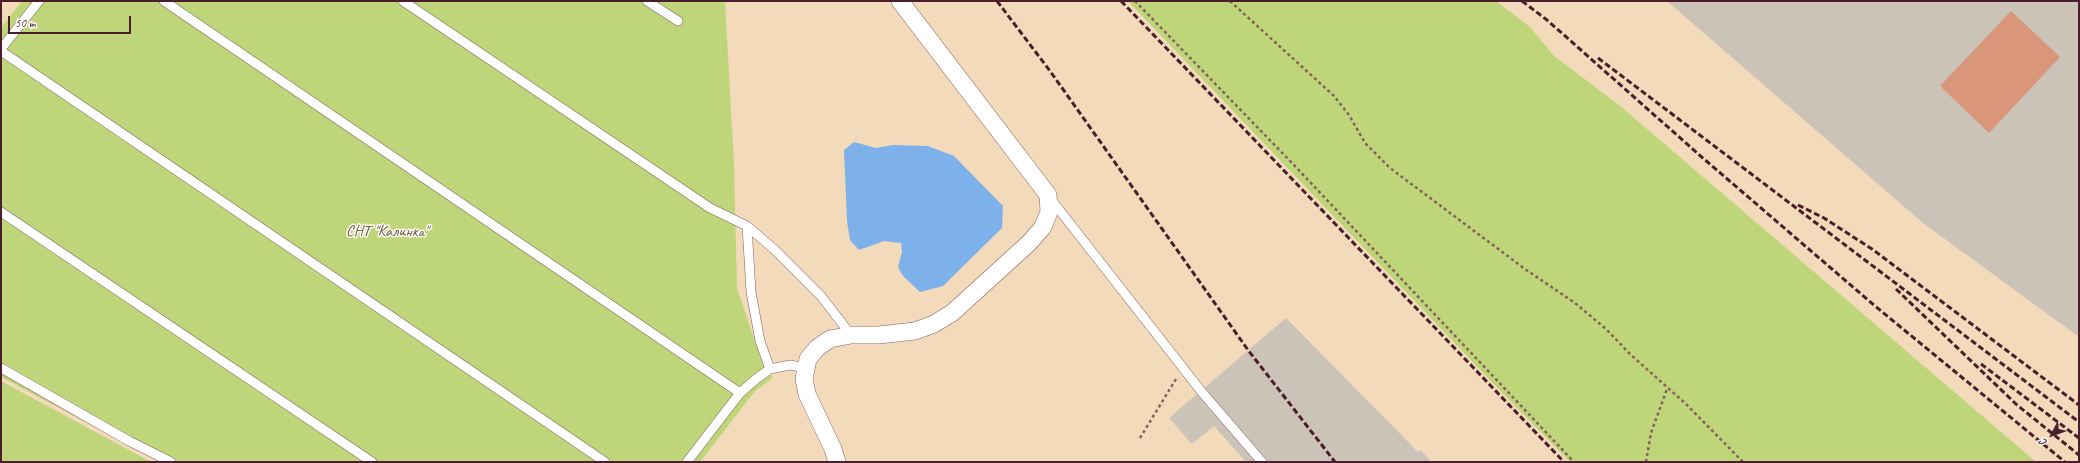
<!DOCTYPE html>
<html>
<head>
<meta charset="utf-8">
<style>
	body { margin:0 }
	#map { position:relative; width:2080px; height:463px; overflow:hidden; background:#f2dabb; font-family:Caveat,sans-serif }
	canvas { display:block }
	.frame { position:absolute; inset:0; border:2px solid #4a1f2b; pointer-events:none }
	.north { position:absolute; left:2032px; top:415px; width:40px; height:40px; -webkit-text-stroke:3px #fdfcf7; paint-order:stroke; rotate:229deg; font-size:11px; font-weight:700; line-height:16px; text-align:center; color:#4a1f2b }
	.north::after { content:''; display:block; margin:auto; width:14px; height:18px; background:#4a1f2b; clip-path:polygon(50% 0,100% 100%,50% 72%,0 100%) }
	.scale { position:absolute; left:8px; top:16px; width:123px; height:18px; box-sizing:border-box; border:2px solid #4a1f2b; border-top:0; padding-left:5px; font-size:12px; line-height:14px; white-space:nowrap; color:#4a1f2b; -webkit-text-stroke:3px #fdfcf7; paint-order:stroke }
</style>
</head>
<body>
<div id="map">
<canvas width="2080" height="463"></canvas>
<div class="frame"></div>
<div class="north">С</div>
<div class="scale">50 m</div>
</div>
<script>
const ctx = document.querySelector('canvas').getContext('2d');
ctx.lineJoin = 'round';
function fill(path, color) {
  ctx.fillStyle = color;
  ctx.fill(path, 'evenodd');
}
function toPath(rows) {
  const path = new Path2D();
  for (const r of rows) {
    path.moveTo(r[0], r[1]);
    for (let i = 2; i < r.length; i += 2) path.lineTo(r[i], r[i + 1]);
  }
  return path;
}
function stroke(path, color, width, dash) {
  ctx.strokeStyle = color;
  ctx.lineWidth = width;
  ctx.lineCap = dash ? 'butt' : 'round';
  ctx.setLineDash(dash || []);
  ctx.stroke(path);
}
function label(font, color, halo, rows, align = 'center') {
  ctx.font = font + ' Caveat,sans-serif';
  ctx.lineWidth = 3;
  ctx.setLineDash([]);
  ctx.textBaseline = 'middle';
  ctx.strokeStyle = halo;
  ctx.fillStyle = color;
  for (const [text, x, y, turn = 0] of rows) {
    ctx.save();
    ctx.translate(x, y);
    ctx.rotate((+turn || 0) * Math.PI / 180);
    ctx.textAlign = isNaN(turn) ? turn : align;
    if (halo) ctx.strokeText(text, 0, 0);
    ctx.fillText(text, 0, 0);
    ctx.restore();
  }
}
fill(toPath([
	[1667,1,2079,1,2079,337,1923,223],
	[1286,318,1418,452,1420,450,1432,462,1246,462,1214,426,1192,444,1169,418]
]), '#cbc3b8');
fill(toPath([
	[22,1,725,1,734,165,737,288,760,356,773,378,755,391,700,462,160,462,1,377,1,28],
	[1128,1,1496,1,1530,27,1554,56,1619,105,2036,462,1570,462,1489,379],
	[1,381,114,442,151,462,1,462]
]), '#bed579');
fill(toPath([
	[854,142,876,148,893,145,928,146,954,156,1003,206,1002,228,943,286,920,292,903,276,898,267,902,252,901,243,884,241,859,250,850,240,847,221,844,150]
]), '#7eb0ea');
fill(toPath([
	[2011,11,2060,57,1989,133,1940,86]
]), '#d9967b');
const lane = toPath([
	[164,1,740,393],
	[403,1,710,208,747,226,775,250,821,296,851,335],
	[647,1,678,21],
	[1,49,39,1],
	[1,51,605,462],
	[1050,198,1201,391,1262,462],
	[1,212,372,462],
	[747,226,751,292,760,341,770,369],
	[1,368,129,441,171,462],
	[687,462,740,393,756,379,770,369,790,365,806,368]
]);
const street = toPath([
	[837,462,833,449,807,394,804,379,808,359,817,348,830,339,851,335,879,335,915,331,934,324,952,313,1029,243,1043,227,1049,212,1048,195,900,1]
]);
stroke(lane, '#85605d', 10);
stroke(street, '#85605d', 18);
stroke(toPath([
	[1135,1,1293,164,1574,462],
	[1230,1,1334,96,1349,115,1365,143,1390,168,1525,269,1575,303,1606,329,1630,354,1686,404,1743,462],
	[1140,438,1176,379],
	[1646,462,1651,433,1667,389]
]), '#85605d', 2.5, [3, 3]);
stroke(lane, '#fff', 9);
stroke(street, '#fff', 17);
stroke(toPath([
	[997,1,1050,71,1248,350,1335,462],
	[1121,1,1564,462],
	[1522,1,1547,20,1704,159,1875,306,2065,462],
	[1598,58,2079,422],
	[1798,205,1824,218,1872,249,2079,405],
	[1896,289,2017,405,2079,455],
	[1981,364,2079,438]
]), '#4a1f2b', 3, [6, 3]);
label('16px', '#6d5642', '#fdfcf7', [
	["СНТ \"Калинка\"",387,232]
]);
</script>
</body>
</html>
